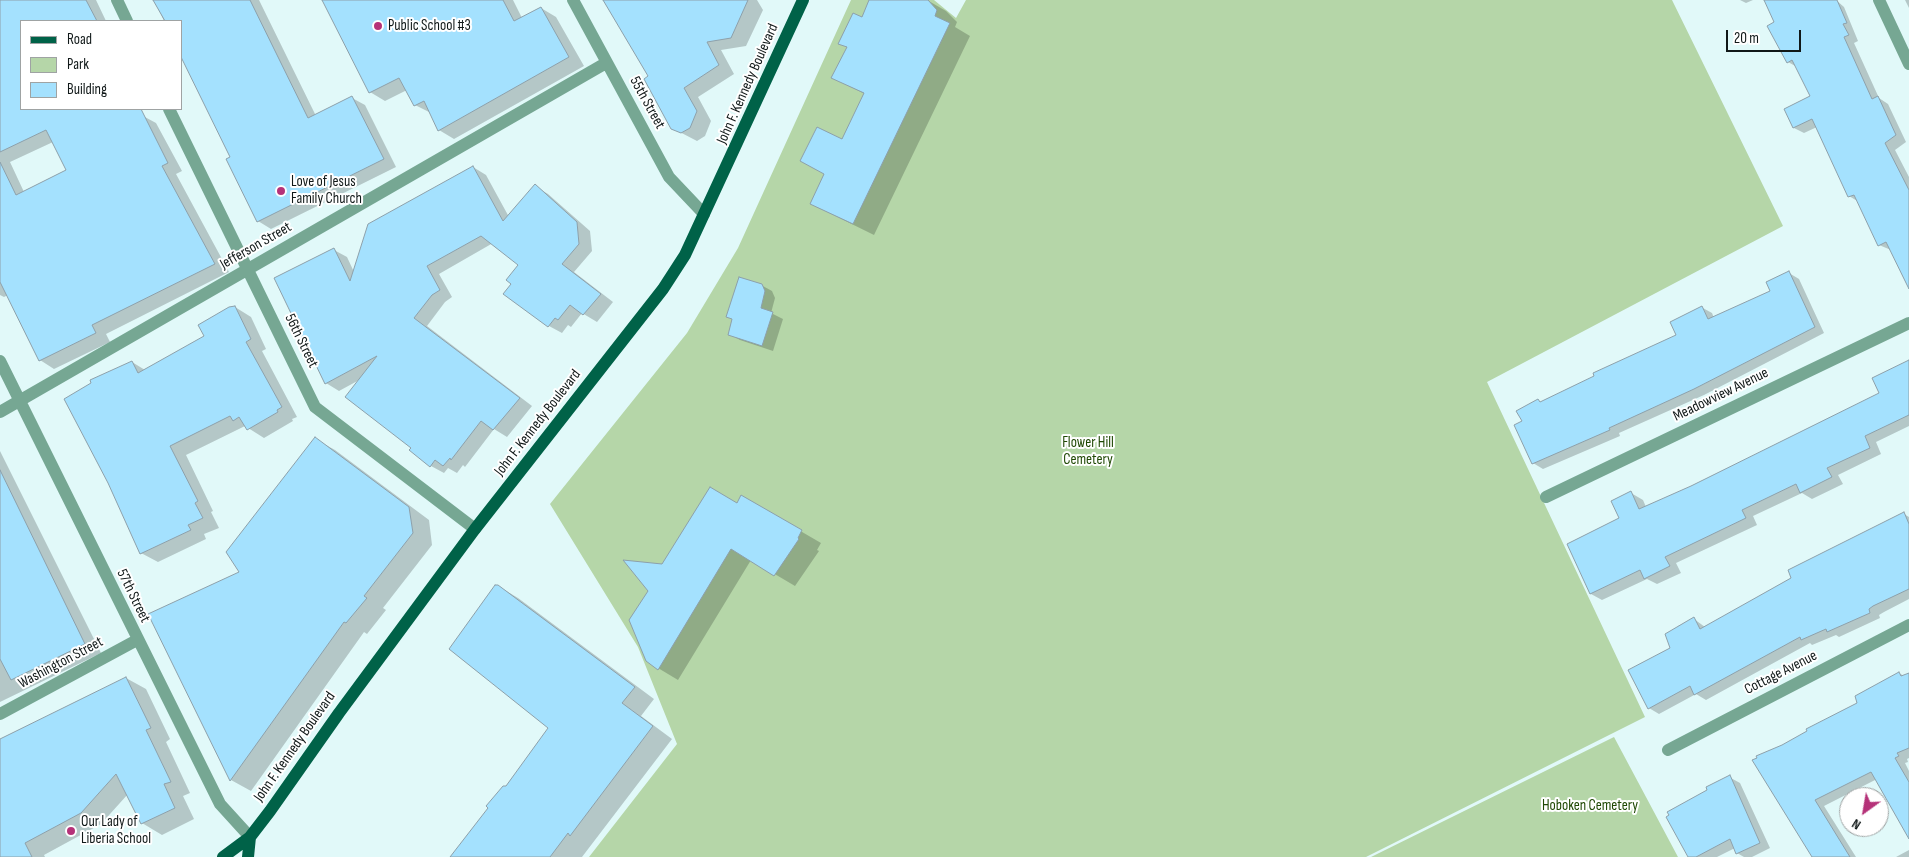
<!DOCTYPE html>
<html>
<head>
<meta charset="utf-8">
<style>
	body { margin:0 }
	#map { position:relative; width:1909px; height:857px; overflow:hidden; background:#e1f9f9; font-family:"Sofia Sans Condensed",sans-serif }
	canvas { display:block }
	.legend { position:absolute; left:20px; top:20px; width:162px; height:90px; box-sizing:border-box; background:#fff; border:1px solid #9fa3a3; margin:0; padding:6px 9px; list-style:none; font-size:15px; color:#101818 }
	.legend li { display:flex; align-items:center; gap:10px; height:25px }
	.legend b { width:25px; border:1px solid #9fa3a3 }
	.north { position:absolute; left:1839px; top:787px; width:50px; height:50px; box-sizing:border-box; background:#fff; border:1px solid #9fa3a3; border-radius:50%; rotate:212deg; font-size:14px; font-weight:700; line-height:20px; text-align:center; color:#101818 }
	.north::after { content:''; display:block; margin:auto; width:18px; height:22px; background:#b53279; clip-path:polygon(50% 0,100% 100%,50% 72%,0 100%) }
	.scale { position:absolute; left:1726px; top:30px; width:75px; height:22px; box-sizing:border-box; border:2px solid #101818; border-top:0; padding-left:6px; font-size:15px; line-height:18px; white-space:nowrap; color:#101818; -webkit-text-stroke:4px #fff; paint-order:stroke }
</style>
</head>
<body>
<div id="map">
<canvas width="1909" height="857"></canvas>
<ul class="legend">
<li><b style="height:6px;background:#006248"></b>Road</li>
<li><b style="height:14px;background:#b5d6a8"></b>Park</li>
<li><b style="height:14px;background:#a4e1fe"></b>Building</li>
</ul>
<div class="north">N</div>
<div class="scale">20 m</div>
</div>
<script>
const ctx = document.querySelector('canvas').getContext('2d');
ctx.lineJoin = 'round';
function fill(path, color) {
  ctx.fillStyle = color;
  ctx.fill(path, 'evenodd');
}
function toPath(rows) {
  const path = new Path2D();
  for (const r of rows) {
    path.moveTo(r[0], r[1]);
    for (let i = 2; i < r.length; i += 2) path.lineTo(r[i], r[i + 1]);
  }
  return path;
}
function stroke(path, color, width, dash) {
  ctx.strokeStyle = color;
  ctx.lineWidth = width;
  ctx.lineCap = dash ? 'butt' : 'round';
  ctx.setLineDash(dash || []);
  ctx.stroke(path);
}
function label(font, color, halo, rows, align = 'center') {
  ctx.font = font + ' "Sofia Sans Condensed",sans-serif';
  ctx.lineWidth = 4;
  ctx.setLineDash([]);
  ctx.textBaseline = 'middle';
  ctx.strokeStyle = halo;
  ctx.fillStyle = color;
  for (const [text, x, y, turn = 0] of rows) {
    ctx.save();
    ctx.translate(x, y);
    ctx.rotate((+turn || 0) * Math.PI / 180);
    ctx.textAlign = isNaN(turn) ? turn : align;
    if (halo) ctx.strokeText(text, 0, 0);
    ctx.fillText(text, 0, 0);
    ctx.restore();
  }
}
fill(toPath([
	[851,0,934,0,956,18,966,0,1672,0,1783,226,1487,382,1645,717,1366,857,589,857,677,744,638,647,550,504,687,333,738,248],
	[1614,737,1678,857,1371,857]
]), '#b5d6a8');
fill(toPath([
	[0,0,96,0,106,21,21,21,21,109,130,109,156,123,182,171,176,174,229,272,106,334,110,342,54,369,40,360,8,295,4,297,0,295],
	[53,142,68,170,24,192,10,162],
	[154,0,259,0,316,116,352,98,365,105,396,167,271,229,258,221,181,21,164,21],
	[323,0,513,0,522,18,541,8,556,17,584,66,454,139,439,130,431,113,415,105,407,90,385,101,370,92],
	[606,0,757,0,763,10,746,46,721,50,734,74,698,97,711,121,705,136,697,141,672,128,650,77],
	[871,0,927,0,946,11,957,22,955,27,970,36,874,235,811,204,865,94,833,78,848,48,840,43,863,18],
	[1740,0,1753,0,1746,3],
	[1765,0,1836,0,1844,7,1858,41,1854,43,1879,98,1888,104,1906,142,1895,150,1909,177,1909,287,1891,250,1879,245,1859,202,1849,196,1817,127,1804,133,1794,128,1811,96,1797,67,1788,62,1776,23],
	[1905,0,1909,0,1909,8],
	[473,167,486,175,509,217,535,186,548,194,590,231,592,251,574,272,613,302,597,322,582,313,571,327,568,325,562,333,549,326,513,284,520,265,493,243,439,274,452,297,445,302,427,326,532,406,507,437,494,429,465,467,463,465,457,473,448,468,444,473,431,466,412,448,361,379,339,391,326,383,334,250,347,257,354,272],
	[1789,273,1799,279,1824,333,1704,395,1619,433,1620,436,1543,469,1533,463,1523,422,1538,401,1542,403,1678,336,1701,307,1712,313,1714,318,1771,291],
	[761,285,772,291,775,298,771,313,783,319,773,351,740,340,729,334],
	[235,307,251,317,266,349,262,351,297,417,292,419,293,421,264,438,245,426,186,455,213,511,211,512,219,528,204,534,206,539,158,562,141,553,132,362,145,370,205,336],
	[1909,362,1909,426,1876,442,1881,454,1838,475,1843,484,1812,499,1802,493,1753,516,1757,525,1676,563,1681,573,1657,584,1647,579,1602,600,1591,594,1631,493,1643,500,1646,507,1691,487,1880,394],
	[315,439,335,450,429,520,432,545,383,608,386,610,367,634,364,632,251,791,231,780,150,614,240,572],
	[0,451,101,653,0,702],
	[742,497,821,543,817,550,819,551,795,586,751,560,678,680,658,668,663,566,737,504],
	[1904,514,1909,517,1909,599,1884,612,1879,615,1880,618,1839,637,1836,635,1812,645,1810,643,1706,700,1696,694,1659,714,1649,708,1680,628,1678,626,1694,619,1705,627],
	[498,586,518,598,654,699,641,716,672,739,582,857,452,857,550,728],
	[1899,673,1904,676,1909,674,1909,758,1907,759,1908,762,1905,763,1909,771,1909,823,1877,779,1824,806,1856,857,1814,857,1782,746,1858,704],
	[126,678,146,689,170,739,166,742,190,793,183,796,194,819,162,835,142,823,128,794,101,824,44,855,45,857,0,857,0,740],
	[1729,777,1740,783,1770,848,1752,857,1744,857,1737,853,1735,848,1717,857,1689,857,1671,816],
	[1909,850,1909,857,1896,857]
]), '#0003');
const building = toPath([
	[0,0,86,0,97,21,21,21,21,109,141,109,168,163,162,166,215,264,92,325,96,333,39,361,0,282,0,162,16,195,66,170,46,130,0,152,0,0],
	[153,0,250,0,308,118,352,96,384,159,257,222,226,159,230,157,181,57,181,21,165,21,153,0],
	[322,0,503,0,514,21,541,7,569,57,438,131,424,101,414,106,399,78,369,93,322,0],
	[603,0,748,0,731,38,707,42,719,65,684,88,697,111,690,128,681,133,671,129,644,79,648,76,603,0],
	[869,0,928,0,937,10,935,16,950,23,853,224,810,204,824,174,800,161,817,127,842,139,864,93,831,78,847,47,838,44,853,13,862,17,869,0],
	[1764,0,1837,0,1847,23,1843,24,1849,35,1844,37,1872,99,1878,96,1896,135,1885,143,1909,190,1909,289,1886,242,1878,246,1854,195,1848,197,1812,119,1793,128,1784,109,1810,96,1792,60,1787,63,1767,26,1774,22,1764,0],
	[473,166,503,221,535,184,577,222,579,244,562,264,601,294,583,315,570,305,558,320,555,318,548,327,503,294,511,284,506,280,518,265,481,236,427,266,440,290,432,295,414,318,520,398,493,430,481,421,451,460,450,458,443,466,435,460,430,467,409,450,411,448,345,397,377,356,325,384,274,278,334,248,350,281,368,224,473,166],
	[1789,271,1815,327,1694,389,1609,428,1610,430,1532,464,1514,425,1522,421,1516,411,1538,399,1540,402,1594,376,1593,373,1676,335,1670,322,1702,306,1708,319,1770,291,1766,282,1789,271],
	[739,277,762,284,765,291,761,308,773,312,762,346,728,335,732,319,726,317,739,277],
	[235,306,251,339,246,342,282,407,277,410,278,412,247,430,239,417,233,421,230,416,170,446,198,501,195,503,203,518,188,525,191,530,140,554,108,483,64,399,91,383,90,380,132,361,138,373,204,336,198,325,229,307,235,306],
	[1909,360,1909,415,1865,436,1870,448,1827,468,1832,477,1800,493,1796,484,1742,510,1746,518,1665,557,1670,566,1644,579,1640,570,1590,594,1567,544,1619,518,1611,501,1631,491,1639,509,1691,486,1879,393,1872,378,1909,360],
	[315,437,409,507,413,533,364,596,367,598,346,623,344,622,230,781,148,614,239,572,226,552,315,437],
	[0,470,85,644,11,680,0,659,0,470],
	[710,487,737,503,741,495,802,530,798,538,799,539,774,576,731,549,658,670,646,661,629,620,648,591,623,560,662,564,710,487],
	[1904,512,1909,524,1909,589,1873,606,1869,609,1870,613,1827,632,1826,629,1801,640,1800,637,1694,695,1690,686,1648,709,1628,670,1670,648,1665,634,1694,617,1700,629,1791,578,1788,570,1904,512],
	[495,585,498,585,635,687,622,703,653,726,570,836,568,833,550,857,450,857,488,808,486,806,503,786,506,786,548,728,449,649,495,585],
	[1899,672,1901,676,1909,673,1909,748,1897,753,1899,756,1895,758,1909,782,1909,839,1871,772,1815,800,1850,857,1812,857,1752,760,1757,758,1756,756,1782,745,1807,731,1806,729,1857,703,1855,696,1899,672],
	[126,677,151,728,146,730,171,782,164,784,175,808,141,824,116,774,81,813,25,843,32,857,0,857,0,739,126,677],
	[1730,775,1760,843,1736,854,1730,839,1696,857,1688,857,1666,817,1669,815,1667,812,1707,790,1706,787,1730,775]
]);
fill(building, '#a4e1fe');
stroke(building, '#8da0aa', 1);
stroke(toPath([
	[117,0,127,21],
	[573,0,669,177,704,214],
	[1879,0,1909,64],
	[169,109,315,407,475,529],
	[0,361,220,804,250,837],
	[0,412,606,63],
	[1546,497,1909,323],
	[0,714,137,640],
	[1668,750,1909,625]
]), '#76a793', 12);
stroke(toPath([
	[223,857,250,837,270,811,339,713,475,529,663,289,685,255,803,0],
	[248,857,250,837]
]), '#006248', 12);
for (const [x, y, r, color] of [
	[378,26,5,"#b53279"],
	[281,191,5,"#b53279"],
	[71,831,5,"#b53279"]
]) {
  const dot = new Path2D();
  dot.arc(x, y, r, 0, 2 * Math.PI);
  ctx.fillStyle = color;
  ctx.fill(dot);
  stroke(dot, '#fff', 2);
}
label('15px', '#101818', '#fff', [
	["Public School #3",388,26],
	["Love of Jesus",291,182],
	["Family Church",291,199],
	["Our Lady of",81,822],
	["Liberia School",81,839]
], 'left');
label('15px', '#101818', '#fff', [
	["John F. Kennedy Boulevard",748,84,-66],
	["55th Street",647,103,61],
	["Jefferson Street",256,246,-30],
	["56th Street",301,341,64],
	["Meadowview Avenue",1721,395,-26],
	["John F. Kennedy Boulevard",538,423,-52],
	["57th Street",133,596,64],
	["Washington Street",61,663,-28],
	["Cottage Avenue",1781,673,-27],
	["John F. Kennedy Boulevard",295,747,-55]
]);
label('15px', '#1f4804', '#fff', [
	["Flower Hill",1088,443],
	["Cemetery",1088,460],
	["Hoboken Cemetery",1590,806]
]);
</script>
</body>
</html>
